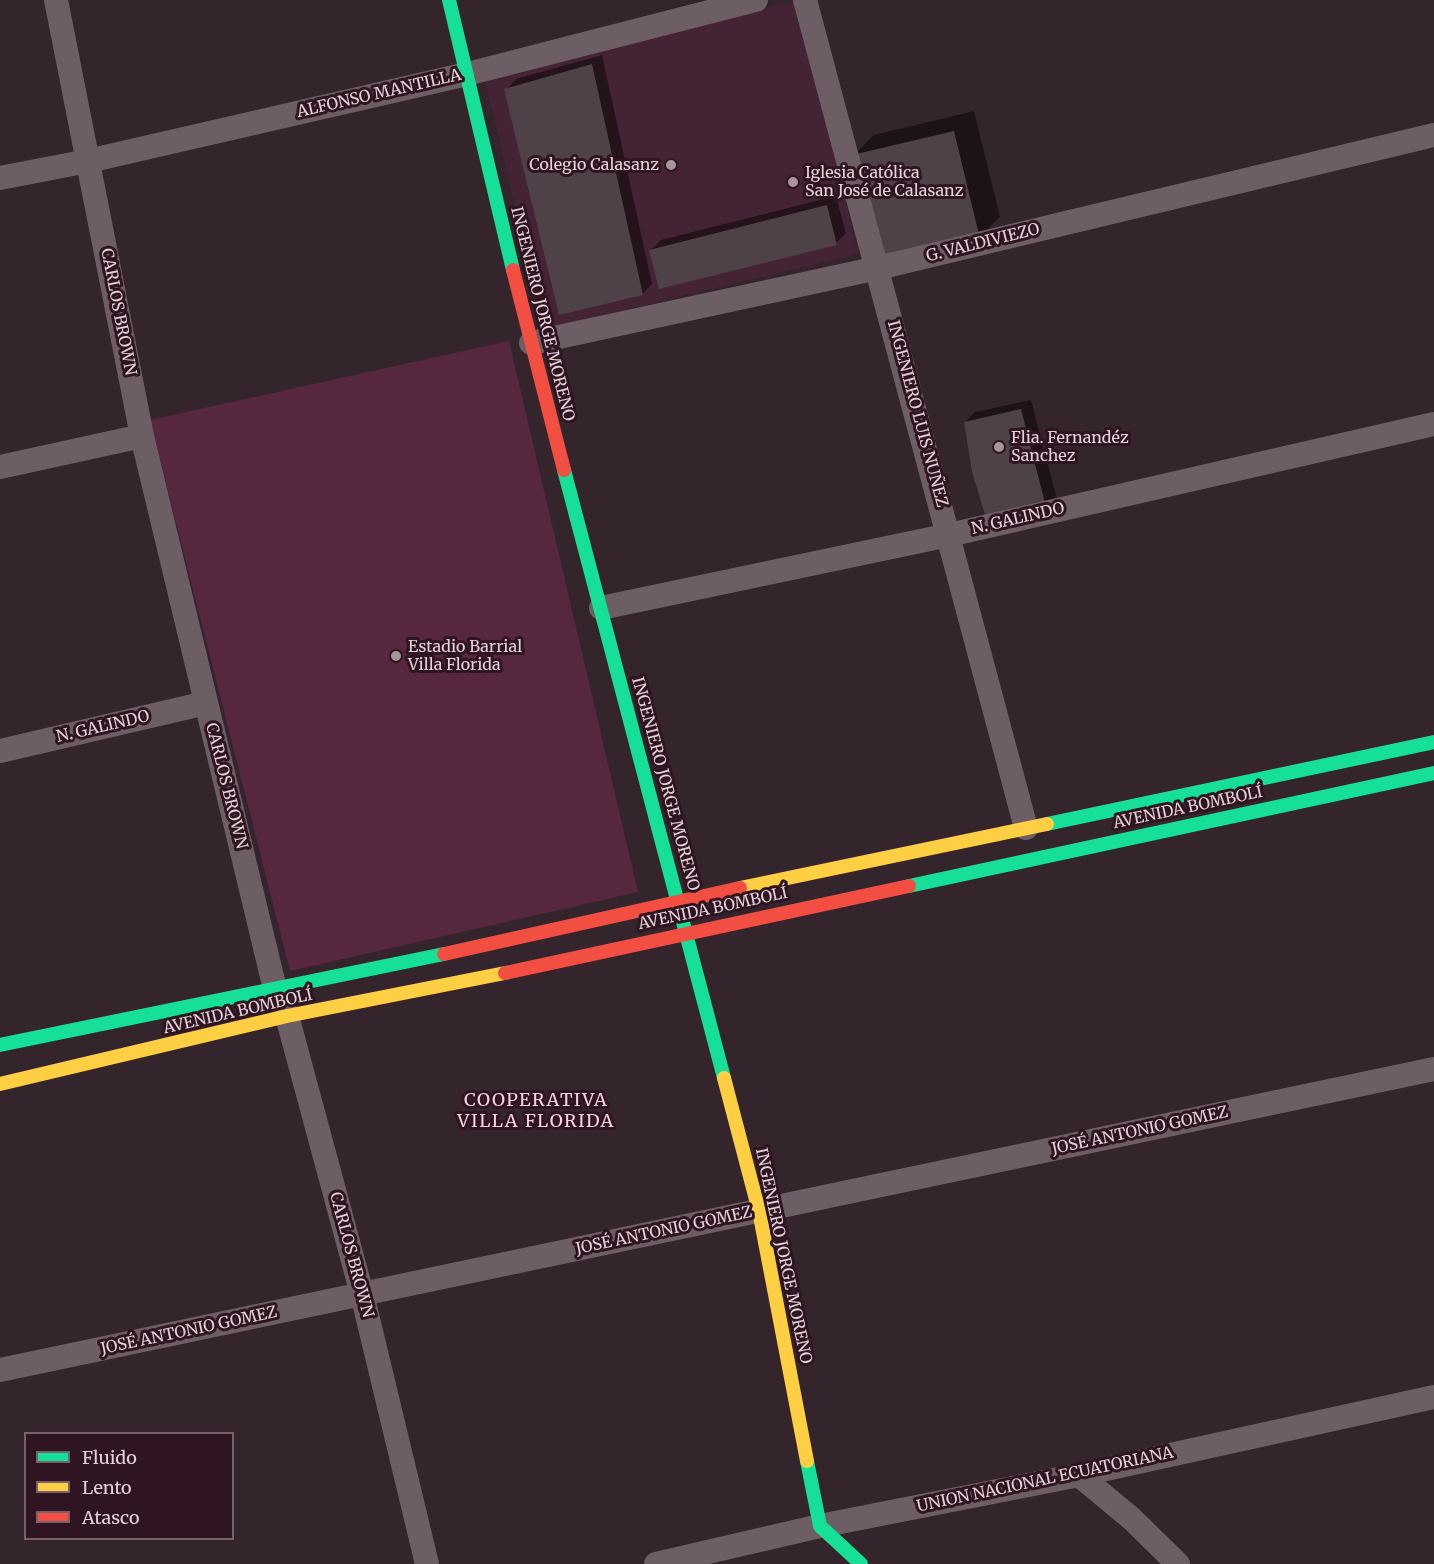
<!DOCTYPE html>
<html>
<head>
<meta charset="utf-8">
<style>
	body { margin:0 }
	#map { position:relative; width:1434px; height:1564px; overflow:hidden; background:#34242c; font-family:Merriweather,serif }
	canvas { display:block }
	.legend { position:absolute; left:24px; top:1432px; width:210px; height:108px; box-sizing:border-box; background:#2f1521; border:2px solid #78616b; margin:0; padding:8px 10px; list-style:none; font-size:18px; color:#e5d2d9 }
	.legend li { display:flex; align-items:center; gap:12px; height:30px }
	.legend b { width:30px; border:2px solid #78616b }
</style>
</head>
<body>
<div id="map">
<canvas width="1434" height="1564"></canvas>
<ul class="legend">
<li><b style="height:8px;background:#16e098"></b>Fluido</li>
<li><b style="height:8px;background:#ffcf43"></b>Lento</li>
<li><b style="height:8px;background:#f24e42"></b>Atasco</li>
</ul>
</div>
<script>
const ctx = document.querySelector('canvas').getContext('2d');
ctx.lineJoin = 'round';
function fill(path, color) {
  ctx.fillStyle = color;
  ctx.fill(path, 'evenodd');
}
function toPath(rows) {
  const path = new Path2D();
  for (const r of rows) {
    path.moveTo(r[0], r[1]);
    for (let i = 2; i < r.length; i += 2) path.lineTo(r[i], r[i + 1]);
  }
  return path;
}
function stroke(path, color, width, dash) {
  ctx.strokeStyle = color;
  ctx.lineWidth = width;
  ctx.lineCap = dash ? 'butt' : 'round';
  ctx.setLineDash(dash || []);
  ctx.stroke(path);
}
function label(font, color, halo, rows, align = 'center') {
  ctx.font = font + ' Merriweather,serif';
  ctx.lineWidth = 6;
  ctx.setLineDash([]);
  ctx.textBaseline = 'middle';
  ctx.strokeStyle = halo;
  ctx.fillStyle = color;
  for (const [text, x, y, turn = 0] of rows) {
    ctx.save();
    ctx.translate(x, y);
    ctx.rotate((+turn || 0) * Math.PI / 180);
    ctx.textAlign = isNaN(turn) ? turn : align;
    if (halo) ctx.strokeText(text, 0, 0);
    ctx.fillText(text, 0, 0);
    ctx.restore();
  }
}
fill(toPath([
	[797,1,858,254,544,329,484,76]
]), '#442434');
fill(toPath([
	[509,341,638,892,290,971,150,420]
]), '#57273f');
fill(toPath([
	[602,55,652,284,642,294,506,90,516,79],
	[974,111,1000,217,980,237,854,155,874,135],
	[836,196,846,233,836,243,651,250,661,240],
	[1031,400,1056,496,1046,506,965,422,975,412]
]), '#0007');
fill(toPath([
	[592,64,643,295,559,315,504,89],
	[954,131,980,239,881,263,852,155],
	[827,205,837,245,659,289,649,250],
	[1021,409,1046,507,987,521,972,472,964,422]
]), '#4f4148');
stroke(toPath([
	[56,0,142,436,275,989,287,1016,362,1294,427,1564],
	[805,0,1026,828],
	[0,178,88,161,467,74,756,0],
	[531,343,878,268,1434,135],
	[0,467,142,436],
	[601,608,949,535,1434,424],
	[0,751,206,703],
	[0,1370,1434,1069],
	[1079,1475,1132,1519,1178,1564],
	[656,1564,820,1526,1079,1475,1434,1397]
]), '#6c5e64', 24);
stroke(toPath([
	[449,0,513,270],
	[564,470,724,1078],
	[1047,824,1434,742],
	[909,886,1434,773],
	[0,1045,444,954],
	[807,1461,820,1526,861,1564]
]), '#16e098', 14);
stroke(toPath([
	[740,888,1047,824],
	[724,1078,759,1211,807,1461],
	[0,1084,287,1016,505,973]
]), '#ffcf43', 14);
stroke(toPath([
	[513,270,564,470],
	[444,954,740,888],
	[505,973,909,886]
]), '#f24e42', 14);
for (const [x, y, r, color] of [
	[671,165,6,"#a7959c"],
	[793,182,6,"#a7959c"],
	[999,447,6,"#a7959c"],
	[396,656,6,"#a7959c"]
]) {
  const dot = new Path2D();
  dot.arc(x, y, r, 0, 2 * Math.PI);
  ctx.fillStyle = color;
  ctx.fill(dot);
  stroke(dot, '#2f1521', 2);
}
label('16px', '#e5d2d9', '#2f1521', [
	["ALFONSO MANTILLA",379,94,-13],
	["G. VALDIVIEZO",983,243,-14],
	["CARLOS BROWN",118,312,79],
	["INGENIERO JORGE MORENO",542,314,76],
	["INGENIERO LUIS NUÑEZ",917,414,75],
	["N. GALINDO",1018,519,-13],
	["N. GALINDO",103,727,-13],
	["INGENIERO JORGE MORENO",665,784,75],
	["CARLOS BROWN",226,786,76],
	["AVENIDA BOMBOLÍ",1188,808,-12],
	["AVENIDA BOMBOLÍ",713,909,-12],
	["AVENIDA BOMBOLÍ",238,1012,-13],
	["JOSÉ ANTONIO GOMEZ",1140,1131,-12],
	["JOSÉ ANTONIO GOMEZ",664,1231,-12],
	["CARLOS BROWN",351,1255,75],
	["INGENIERO JORGE MORENO",783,1256,78],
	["JOSÉ ANTONIO GOMEZ",189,1331,-12],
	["UNION NACIONAL ECUATORIANA",1045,1480,-12]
]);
label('16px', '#e5d2d9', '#2f1521', [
	["Colegio Calasanz",659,165,"right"],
	["Iglesia Católica",805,173],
	["San José de Calasanz",805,191],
	["Flia. Fernandéz",1011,438],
	["Sanchez",1011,456],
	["Estadio Barrial",408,647],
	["Villa Florida",408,665]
], 'left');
ctx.letterSpacing = '1.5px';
label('18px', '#f8d2e1', '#2f1521', [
	["COOPERATIVA",536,1101],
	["VILLA FLORIDA",536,1122]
]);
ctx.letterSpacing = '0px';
</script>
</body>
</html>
